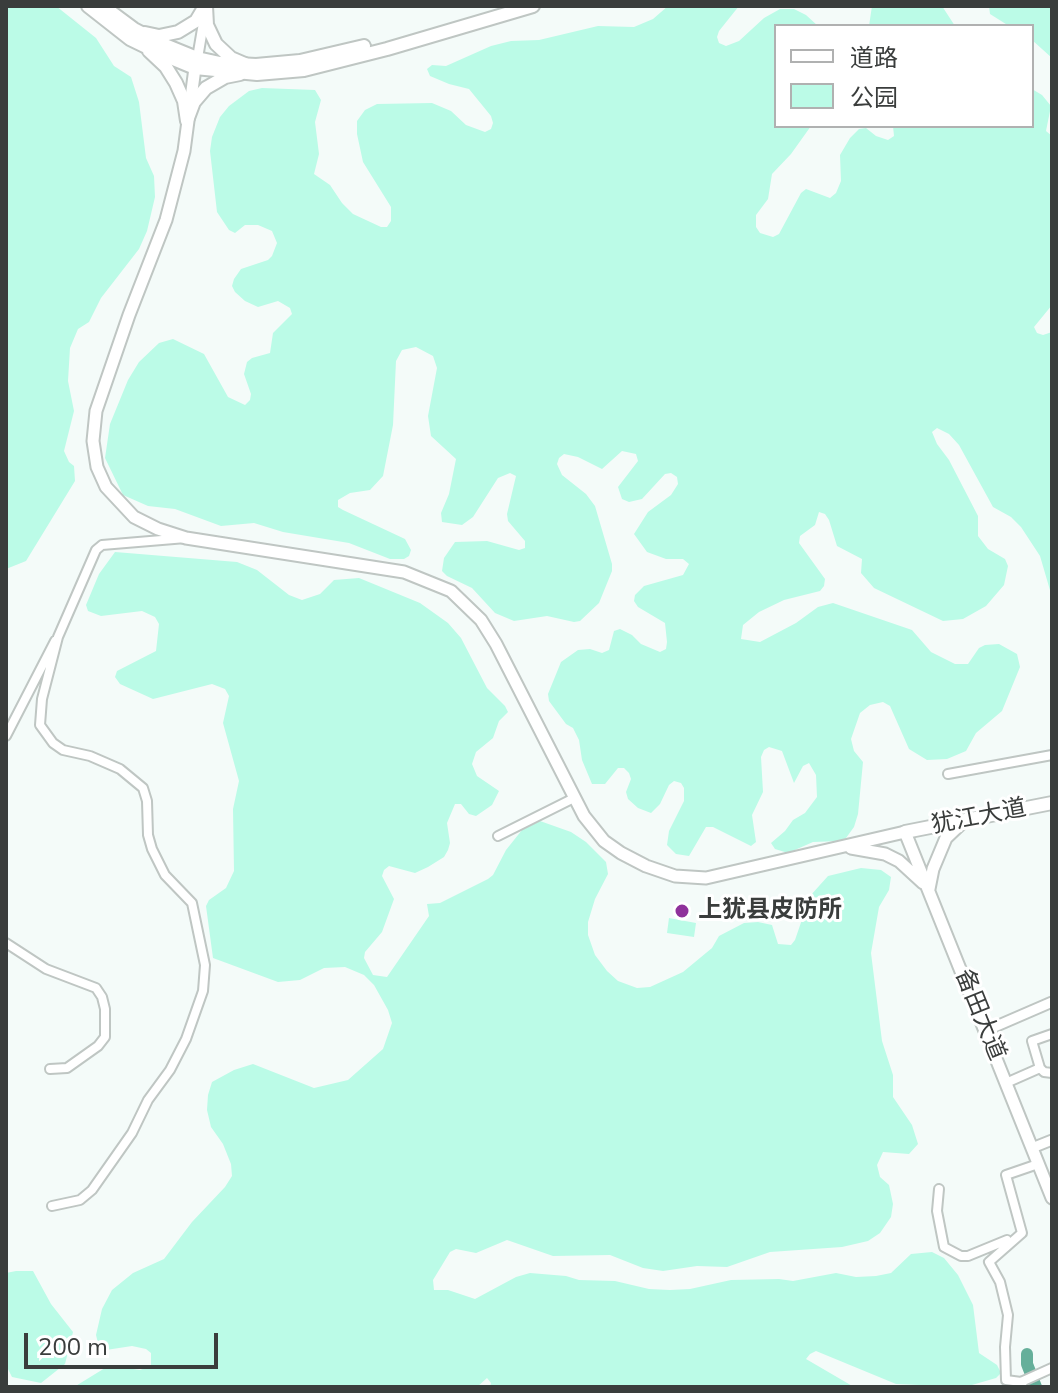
<!DOCTYPE html>
<html>
<head>
<meta charset="utf-8">
<style>
	body { margin:0 }
	#map { position:relative; width:1058px; height:1393px; overflow:hidden; background:#f4fbf9; font-family:"Nunito Sans","Noto Sans SC",sans-serif }
	canvas { display:block }
	.frame { position:absolute; inset:0; border:8px solid #3a3d3c; pointer-events:none }
	.legend { position:absolute; left:774px; top:24px; width:260px; height:104px; box-sizing:border-box; background:#fff; border:2px solid #b0b1b1; margin:0; padding:10px 14px; list-style:none; font-size:24px; color:#3a3d3c }
	.legend li { display:flex; align-items:center; gap:16px; height:40px }
	.legend b { width:40px; border:2px solid #b0b1b1 }
	.scale { position:absolute; left:24px; top:1333px; width:194px; height:36px; box-sizing:border-box; border:4px solid #3a3d3c; border-top:0; padding-left:10px; font-size:24px; line-height:28px; white-space:nowrap; color:#3a3d3c; -webkit-text-stroke:6px #fff; paint-order:stroke }
</style>
</head>
<body>
<div id="map">
<canvas width="1058" height="1393"></canvas>
<div class="frame"></div>
<ul class="legend">
<li><b style="height:10px;background:#fff"></b>道路</li>
<li><b style="height:22px;background:#bbfbe7"></b>公园</li>
</ul>
<div class="scale">200 m</div>
</div>
<script>
const ctx = document.querySelector('canvas').getContext('2d');
ctx.lineJoin = 'round';
function fill(path, color) {
  ctx.fillStyle = color;
  ctx.fill(path, 'evenodd');
}
function toPath(rows) {
  const path = new Path2D();
  for (const r of rows) {
    path.moveTo(r[0], r[1]);
    for (let i = 2; i < r.length; i += 2) path.lineTo(r[i], r[i + 1]);
  }
  return path;
}
function stroke(path, color, width, dash) {
  ctx.strokeStyle = color;
  ctx.lineWidth = width;
  ctx.lineCap = dash ? 'butt' : 'round';
  ctx.setLineDash(dash || []);
  ctx.stroke(path);
}
function label(font, color, halo, rows, align = 'center') {
  ctx.font = font + ' "Nunito Sans","Noto Sans SC",sans-serif';
  ctx.lineWidth = 6;
  ctx.setLineDash([]);
  ctx.textBaseline = 'middle';
  ctx.strokeStyle = halo;
  ctx.fillStyle = color;
  for (const [text, x, y, turn = 0] of rows) {
    ctx.save();
    ctx.translate(x, y);
    ctx.rotate((+turn || 0) * Math.PI / 180);
    ctx.textAlign = isNaN(turn) ? turn : align;
    if (halo) ctx.strokeText(text, 0, 0);
    ctx.fillText(text, 0, 0);
    ctx.restore();
  }
}
fill(toPath([
	[6,6,56,6,96,38,114,66,131,77,139,102,146,158,154,176,155,197,147,231,139,249,101,298,89,322,78,329,70,348,68,381,74,411,64,451,69,462,74,466,75,481,26,561,6,569],
	[668,6,739,6,719,31,717,37,719,43,726,46,739,41,764,18,780,9,794,9,806,15,818,26,776,26,776,126,811,126,791,154,772,174,768,199,756,215,756,227,760,233,773,237,779,234,801,193,806,189,830,198,836,193,841,181,840,155,850,138,859,129,866,128,876,136,888,140,894,136,893,126,1032,126,1032,89,1042,95,1051,106,1046,131,1052,136,1052,305,1034,327,1037,333,1043,335,1052,332,1052,597,1040,556,1021,527,1011,517,993,507,959,445,949,434,937,428,932,432,937,444,949,460,978,516,978,536,988,549,1005,559,1008,566,1004,585,986,606,963,619,943,621,874,588,861,573,862,559,837,546,829,520,825,514,819,512,815,525,800,536,799,543,825,579,824,586,820,591,784,600,759,612,743,625,741,639,760,642,796,623,818,607,833,603,912,630,931,652,955,664,968,664,979,648,985,645,999,644,1017,654,1020,667,1002,711,976,733,966,751,947,759,927,760,909,749,890,706,883,702,870,705,860,713,851,739,854,751,863,762,858,814,854,827,846,838,840,841,813,842,788,853,775,849,771,843,785,831,793,820,805,813,817,797,816,775,809,763,803,766,794,783,782,751,769,747,764,750,761,757,763,792,752,815,756,842,751,846,713,827,706,827,689,856,676,854,667,845,669,831,684,801,684,788,681,783,674,781,669,785,660,804,651,813,638,808,628,799,626,792,631,779,629,773,624,768,618,768,605,784,592,784,582,760,579,740,573,728,566,724,549,701,548,694,561,662,578,650,590,649,602,653,609,650,614,631,620,629,632,635,641,644,660,652,666,649,667,642,665,623,638,607,634,601,635,595,644,586,683,575,689,564,683,559,666,559,647,552,634,534,648,512,671,495,678,484,677,477,671,473,665,474,642,499,629,502,622,499,618,487,638,461,636,454,622,451,602,469,578,457,564,454,559,458,557,464,562,475,586,494,595,506,612,564,612,571,599,603,580,621,574,622,547,616,514,621,495,613,472,588,447,576,442,571,444,558,455,542,487,541,519,550,525,548,525,541,508,521,507,514,516,476,510,473,498,478,473,517,462,525,442,522,441,513,449,494,456,459,431,436,428,416,437,368,433,356,416,347,402,350,396,361,393,425,383,476,370,490,350,493,338,500,338,507,343,510,405,539,411,550,409,556,404,559,390,559,349,543,283,532,254,523,221,526,175,509,148,506,123,495,105,458,110,424,128,380,139,362,159,343,173,339,204,354,228,397,245,405,250,400,251,394,244,374,247,362,252,358,270,353,273,333,292,314,290,308,278,301,258,307,245,301,235,292,232,286,234,279,241,269,268,260,272,256,277,243,272,231,258,225,245,225,235,233,229,230,217,212,210,151,212,137,220,117,229,106,249,91,262,88,315,90,321,100,315,122,319,154,314,174,330,185,342,203,353,214,381,227,387,227,391,221,391,207,363,162,357,134,357,121,365,110,377,104,432,103,451,111,466,125,485,132,491,129,493,123,491,116,469,89,449,84,430,76,427,69,432,65,446,66,491,46,511,41,539,40,598,26,634,27,653,19],
	[872,6,942,6,955,26,869,26],
	[989,6,1052,6,1052,58,1032,40,1032,26,1009,26,990,14],
	[115,552,237,562,257,570,289,595,302,600,320,594,334,580,359,578,420,603,448,623,461,638,487,688,505,706,508,712,499,721,493,738,476,752,472,764,477,776,499,791,492,805,476,816,469,814,461,804,455,804,447,823,450,843,448,850,444,857,428,867,415,873,389,866,384,870,382,876,394,899,382,932,365,952,364,958,373,975,387,977,429,916,427,904,440,903,488,879,493,875,506,850,522,830,540,821,571,832,586,842,606,862,608,874,595,899,588,922,588,935,595,955,607,971,618,981,637,988,650,987,683,972,712,948,719,936,744,923,758,922,772,925,778,944,791,945,795,940,810,896,828,876,861,868,881,870,891,877,889,890,879,907,871,953,882,1041,893,1075,893,1097,912,1125,918,1144,909,1154,883,1152,877,1165,880,1177,889,1185,893,1204,891,1217,880,1233,868,1241,842,1247,770,1252,727,1267,697,1266,663,1271,643,1268,610,1255,553,1256,507,1240,476,1253,456,1249,450,1252,433,1280,434,1290,448,1290,475,1299,516,1277,530,1273,566,1276,579,1280,615,1281,649,1289,670,1290,690,1289,731,1280,779,1279,793,1281,836,1273,856,1277,876,1276,891,1273,911,1254,932,1252,944,1258,958,1275,973,1305,979,1353,997,1365,1001,1373,996,1378,965,1387,896,1384,816,1351,810,1354,806,1359,854,1387,490,1387,491,1383,487,1378,477,1387,74,1387,105,1368,113,1366,140,1370,151,1366,151,1353,146,1349,132,1346,106,1350,99,1347,96,1335,102,1309,112,1290,133,1273,164,1259,192,1222,225,1187,232,1176,231,1164,223,1144,211,1127,207,1110,208,1095,212,1082,234,1070,253,1064,314,1088,348,1080,383,1049,392,1023,388,1010,374,985,364,975,345,967,324,968,300,980,278,982,213,958,206,906,209,900,226,888,234,871,233,809,239,781,223,723,229,696,225,689,212,684,153,699,120,684,115,677,117,671,156,651,159,624,155,617,142,611,101,616,88,611,86,605,99,574],
	[669,918,696,923,694,937,667,933],
	[16,1271,33,1271,51,1304,73,1332,65,1364,41,1383,12,1377,6,1365,6,1273]
]), '#bbfbe7');
stroke(toPath([
	[1027,1354,1027,1364,1036,1387]
]), '#66af9a', 12);
const minor = toPath([
	[6,736,55,641],
	[948,774,1052,755],
	[498,836,574,798],
	[6,943,46,969,96,988,102,997,105,1009,105,1037,98,1046,67,1068,50,1069],
	[1052,1034,1032,1041,1040,1068,1044,1072,1052,1073],
	[1006,1083,1040,1068],
	[939,1189,937,1211,944,1247,961,1256,968,1256,1007,1240],
	[52,1206,80,1200,92,1190,132,1133,148,1100,170,1070,186,1039,203,991,205,965,192,903,165,875,152,849,148,835,147,801,143,788,120,769,90,756,63,750,53,743,40,725,42,699,58,637,96,550,102,545,186,538],
	[1021,1382,1052,1368],
	[1023,1387,1021,1382,1006,1380,1005,1347,1008,1315,1000,1282,989,1262,1022,1233,1006,1175,1038,1164]
]);
const tertiary = toPath([
	[197,61,204,20],
	[985,1031,1052,1002],
	[1032,1148,1052,1140]
]);
const secondary = toPath([
	[195,68,184,151,166,220,129,315,96,411,93,441,97,467,106,487,134,517,158,529,186,538,404,572,451,591,481,620,496,644,584,816,604,841,621,853,646,866,675,876,706,878,905,832,1052,1198],
	[851,848,885,854,899,861,923,883],
	[929,889,933,869,946,838,965,820]
]);
const primary = toPath([
	[206,6,207,25,216,44,231,58,245,64],
	[145,33,159,36,178,32,196,21,205,6],
	[149,51,166,67,176,83,184,101,187,121],
	[188,118,194,102,206,88,225,77,240,74],
	[905,832,1052,803]
]);
const trunk = toPath([
	[88,6,130,39,161,54,195,68,257,74,304,70,387,49,533,6],
	[103,6,134,29,165,45,197,58,220,63,256,65,300,61,364,46]
]);
stroke(minor, '#bfc6c3', 12);
stroke(tertiary, '#bfc6c3', 13);
stroke(secondary, '#bfc6c3', 15);
stroke(primary, '#bfc6c3', 16);
stroke(trunk, '#bfc6c3', 16);
stroke(minor, '#fff', 8);
stroke(tertiary, '#fff', 9);
stroke(secondary, '#fff', 11);
stroke(primary, '#fff', 12);
stroke(trunk, '#fff', 12);
for (const [x, y, r, color] of [
	[682,911,8,"#8f319b"]
]) {
  const dot = new Path2D();
  dot.arc(x, y, r, 0, 2 * Math.PI);
  ctx.fillStyle = color;
  ctx.fill(dot);
  stroke(dot, '#fff', 3);
}
label('24px', '#3a3d3c', '#fff', [
	["犹江大道",979,818,-11],
	["备田大道",979,1015,68]
]);
label('bold 24px', '#3a3d3c', '#fff', [
	["上犹县皮防所",698,911]
], 'left');
</script>
</body>
</html>
